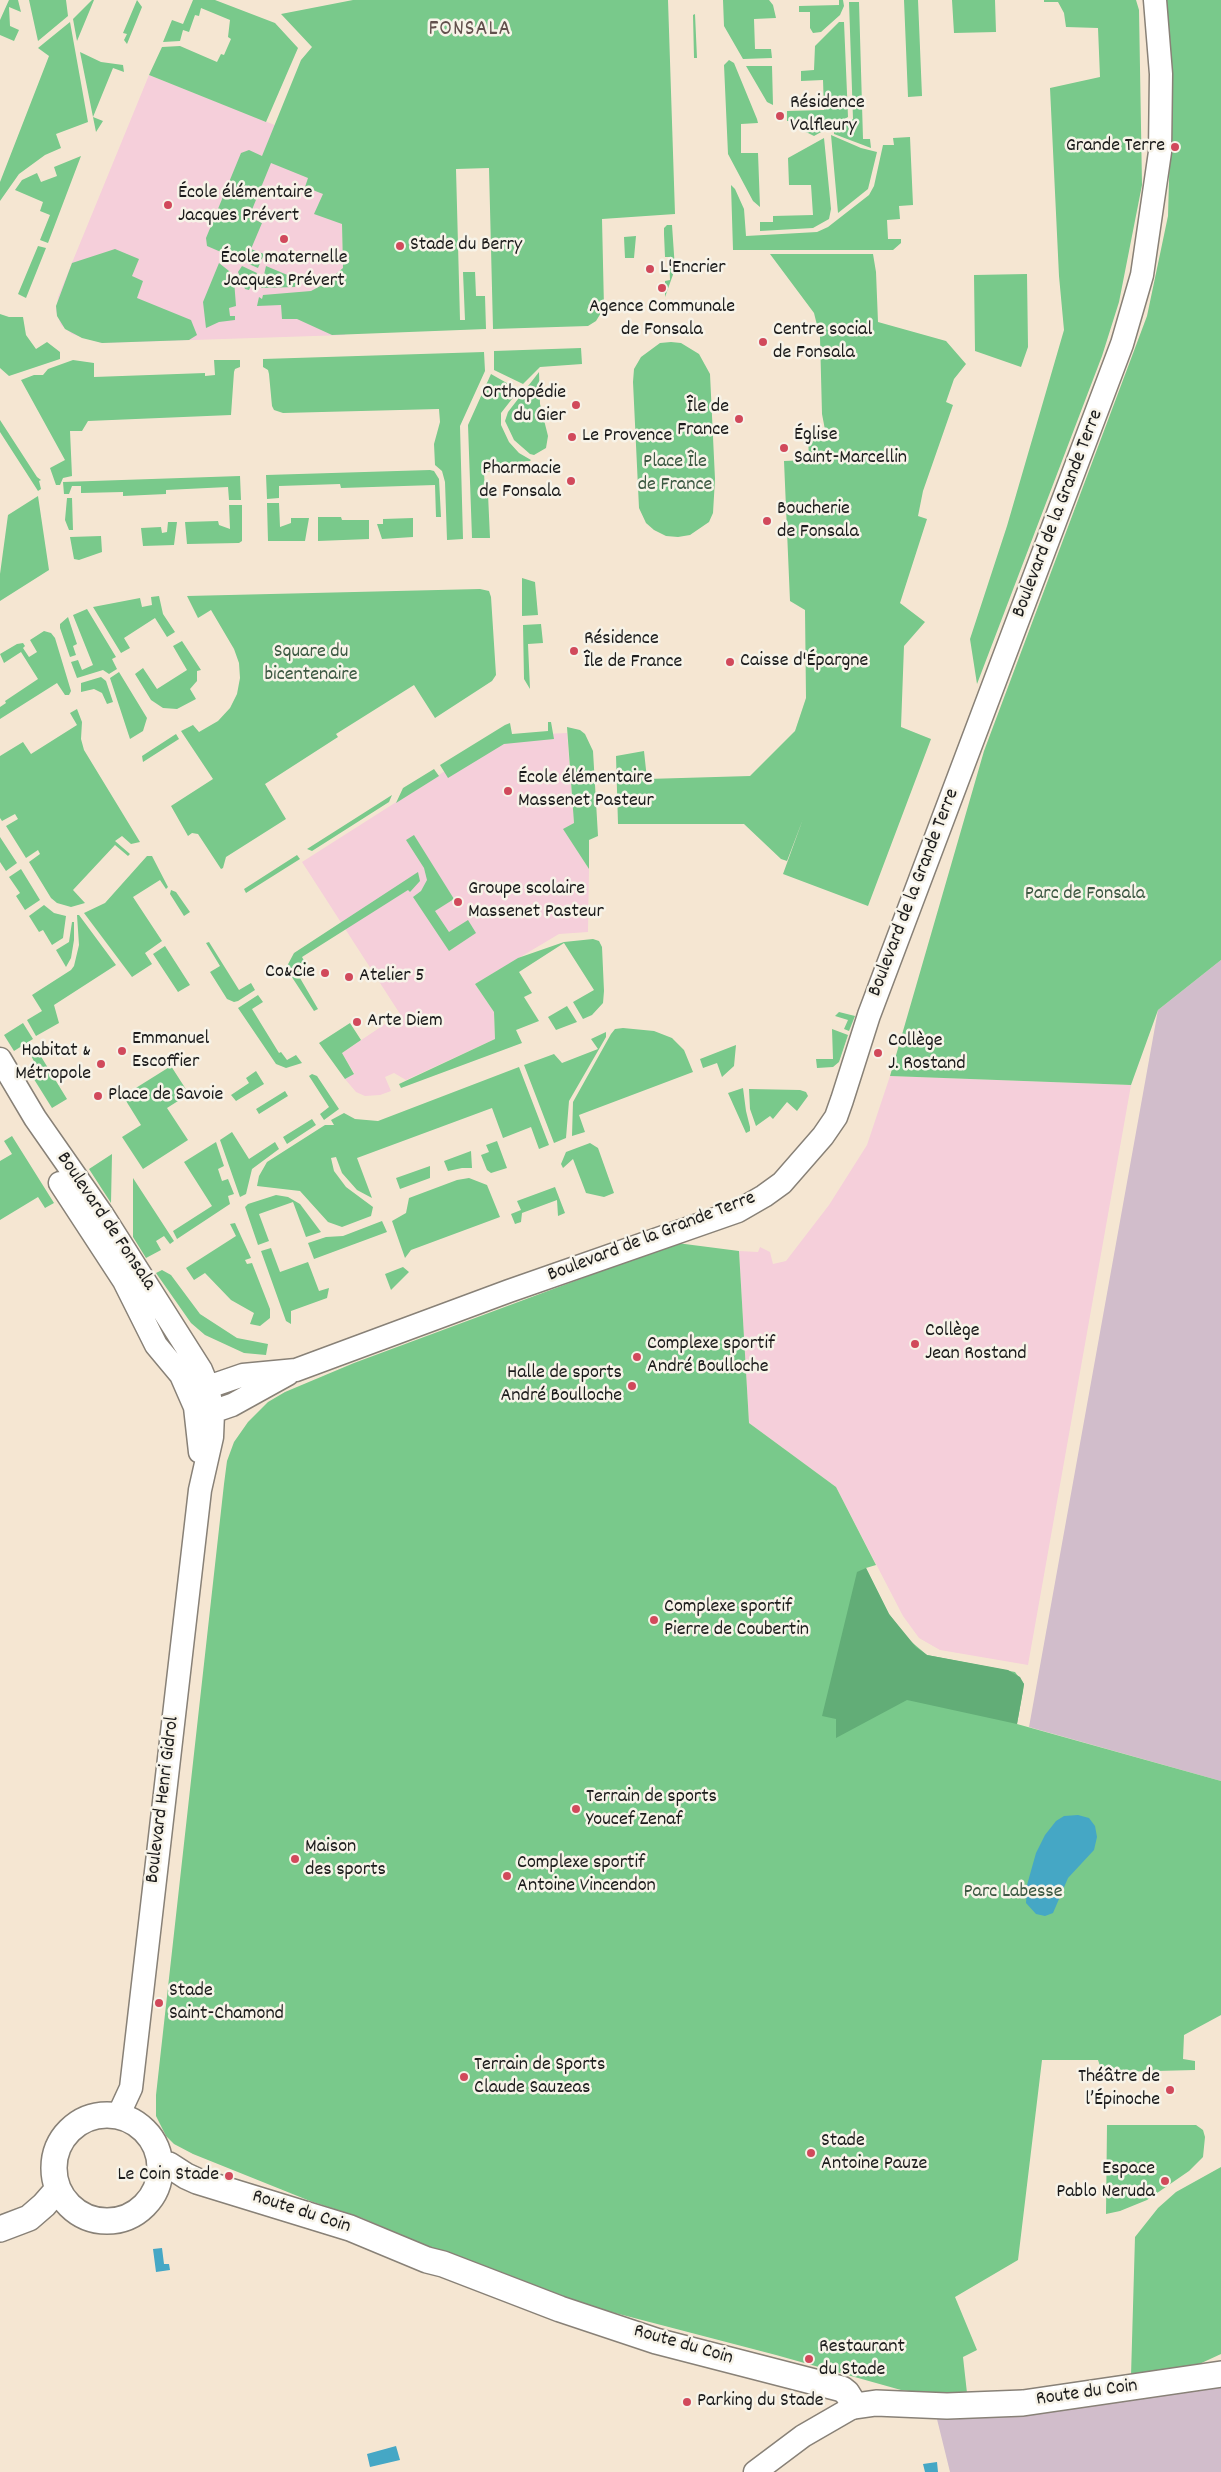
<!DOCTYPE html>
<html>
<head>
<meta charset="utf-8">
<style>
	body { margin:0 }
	canvas { display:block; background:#f5e6d2 }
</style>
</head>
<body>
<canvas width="1221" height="2472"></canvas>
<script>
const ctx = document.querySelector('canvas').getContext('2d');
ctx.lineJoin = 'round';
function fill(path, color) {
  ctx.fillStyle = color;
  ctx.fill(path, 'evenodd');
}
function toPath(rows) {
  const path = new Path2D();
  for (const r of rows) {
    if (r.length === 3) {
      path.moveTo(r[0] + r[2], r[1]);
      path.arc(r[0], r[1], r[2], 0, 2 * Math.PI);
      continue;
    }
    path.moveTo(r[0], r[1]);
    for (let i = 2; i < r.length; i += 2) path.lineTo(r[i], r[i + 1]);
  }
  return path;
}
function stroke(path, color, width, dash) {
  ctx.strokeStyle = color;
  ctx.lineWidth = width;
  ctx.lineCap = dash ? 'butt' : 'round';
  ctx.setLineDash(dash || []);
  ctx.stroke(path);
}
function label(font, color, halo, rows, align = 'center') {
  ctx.font = font + ' Dekko,sans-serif';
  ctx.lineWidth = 5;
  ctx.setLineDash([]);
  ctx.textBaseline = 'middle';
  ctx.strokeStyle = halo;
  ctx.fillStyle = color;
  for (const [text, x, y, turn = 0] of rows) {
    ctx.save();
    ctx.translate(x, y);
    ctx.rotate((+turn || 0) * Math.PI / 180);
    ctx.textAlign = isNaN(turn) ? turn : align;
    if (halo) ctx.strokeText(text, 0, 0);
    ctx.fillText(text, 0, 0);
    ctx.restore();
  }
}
fill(toPath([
	[149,75,340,151,345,335,102,343,72,334,61,325,56,311,58,297],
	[567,733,574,823,564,830,589,869,588,932,559,934,475,984,494,1012,495,1039,406,1080,394,1073,385,1077,391,1091,380,1095,365,1096,356,1092,345,1079,354,1073,342,1053,400,1014,302,862,500,736],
	[890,1076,1131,1085,1028,1665,940,1650,919,1638,903,1616,836,1487,749,1423,739,1251,758,1252,760,1247,770,1252,773,1264,786,1261,829,1205,867,1145]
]), '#f5cfda');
fill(toPath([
	[1221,960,1221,1781,1029,1727,1158,1010],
	[1221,2373,1221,2472,950,2472,935,2411]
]), '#d1bdcb');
fill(toPath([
	[9,0,18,0,21,12,9,7,10,26,19,30,14,41,0,35,0,20],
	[29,0,66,0,68,16,38,41],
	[92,0,94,0,77,41,73,19],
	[137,0,142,7,127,44,124,40,127,34,123,33],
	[193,0,215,0,275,23,298,48,266,122,149,75,162,47,180,46,217,62,221,54,224,55,231,39,228,37,230,20,201,8,199,16,195,15,189,32,183,30,180,41,163,42,172,20,183,24],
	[353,0,668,0,675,214,602,219,604,308,596,321,588,326,493,329,489,168,456,169,460,320,465,320,463,272,475,272,476,296,485,296,486,329,332,335,297,319,282,319,281,305,257,306,259,297,262,299,263,295,311,291,324,284,343,268,342,224,314,214,323,194,305,187,308,178,271,163,249,217,262,223,251,249,264,254,258,268,207,246,206,238,241,153,249,150,262,156,301,60,312,47,281,14],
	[723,0,769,0,773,5,776,18,754,19,755,49,771,49,772,58,743,59,724,26],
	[839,0,843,0,844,6,840,15,821,32,813,33,810,28,810,12,799,12,799,6,839,5],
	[904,0,918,0,922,96,908,97],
	[952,0,995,0,996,32,954,33],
	[1044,0,1136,0,1139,10,1142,185,1119,302,1102,356,977,684,970,639,1007,526,1064,330,1059,276,1050,88,1100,77,1098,28,1066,27,1064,13,1058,2,1044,2],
	[1163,0,1221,0,1221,960,1158,1010,1131,1085,890,1076,984,751,1147,316,1168,216,1172,74],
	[849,2,859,2,863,139,870,139,871,148,834,134,834,131,853,119],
	[695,14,697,58,694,58,693,15],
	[70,22,88,122,56,134,61,148,45,155,19,174,0,201,0,182,49,56,38,48],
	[839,22,844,22,848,117,814,136,796,127,795,121,787,121,787,111,824,110,823,80,801,81,801,71,814,70,815,46],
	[80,52,101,62,123,65,124,72,113,68,93,117,103,121,96,132],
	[729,60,734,63,757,119,758,123,741,124,741,153,758,153,760,207,753,201,728,154,724,65],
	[746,66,772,66,773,105,767,102],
	[831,135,861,148,877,152,868,189,838,213],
	[910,137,913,205,899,206,900,219,887,220,888,239,901,239,901,243,893,250,733,250,731,185,735,189,744,209,746,236,817,232,828,227,869,195,874,186,883,145,894,145,893,138],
	[824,138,831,209,829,219,813,228,760,231,760,222,773,222,773,216,813,215,811,185,789,185,788,158],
	[81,156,48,243,40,240,50,215,40,211,43,202,15,190,22,180,37,173,41,182,57,176,54,167],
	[667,225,672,225,675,269,665,297,665,281,670,280,669,257,665,257,664,234,664,228],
	[636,236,634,258,625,258,624,237],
	[38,246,46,248,26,298,18,294],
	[115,249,139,259,132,276,143,281,137,298,191,320,197,335,189,340,102,343,82,338,65,329,57,316,56,306,72,263],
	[770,254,873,254,876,272,878,322,946,341,966,364,954,379,946,402,953,405,923,491,918,516,927,519,900,603,925,622,904,646,901,727,931,739,868,906,783,874,803,819,787,861,781,859,744,824,618,824,616,756,644,751,647,779,750,776,795,731,806,698,805,610,790,601,784,461,809,460,808,435,826,435,822,414,820,337,814,313],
	[219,263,229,271,234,280,236,306,229,308,230,316,235,316,235,320,219,322,206,328,203,302],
	[242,266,257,273,249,290,245,289,238,272],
	[266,266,297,279,295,287,261,288],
	[1027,274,1028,347,1021,367,975,351,974,275],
	[0,314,9,317,23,317,26,335,36,349,47,342,60,352,60,359,9,376,0,368],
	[671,342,681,343,699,354,710,374,715,479,713,513,709,522,690,535,678,537,666,536,654,530,646,523,639,508,633,382,634,369,641,357,660,343],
	[581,348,582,364,540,367,523,384,494,370,494,351],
	[484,352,485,371,460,426,463,539,447,540,445,482,442,471,435,465,434,444,440,422,439,409,283,413,274,410,272,406,269,374,268,370,263,367,263,359],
	[73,360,94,363,94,377,205,373,205,376,215,375,214,360,240,360,240,367,235,369,234,372,231,415,88,421,82,431,70,431,72,476,63,478,60,485,56,485,50,468,65,460,21,380,34,375,43,375,48,369],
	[539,372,540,404,548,436,546,448,534,455,530,454,514,440,505,421,508,412],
	[491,374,519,390,501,413,501,425,509,442,519,453,531,460,530,461,517,462,517,468,484,472,485,494,488,494,490,538,472,538,468,425],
	[0,420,37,477,41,480,39,481,41,489,38,491,0,432],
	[430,470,434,471,439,479,441,517,436,517,435,485,341,488,340,484,279,486,279,498,267,499,266,475],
	[240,476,241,500,229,500,228,487,166,490,166,494,123,496,123,492,81,493,81,486,72,486,69,494,64,494,63,482],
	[38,496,49,570,0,601,0,574,8,515],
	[67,498,72,498,73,530,69,530,65,520],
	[267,503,279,503,280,527,291,523,291,518,309,518,305,541,268,541],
	[229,505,242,505,242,541,239,543,187,544,185,522,218,521,219,525,230,529],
	[318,517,341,517,342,520,369,520,369,539,318,541],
	[413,518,413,537,382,539,377,524,383,524,383,519],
	[168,522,177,522,174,545,143,546,141,528,161,527,162,533,167,532],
	[101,536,102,552,79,560,74,559,70,537],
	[522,578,535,582,538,615,522,616],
	[480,589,489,591,491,597,496,675,492,681,435,718,414,685,336,734,338,737,265,784,286,819,226,857,223,868,221,869,198,834,192,833,188,836,171,806,213,779,181,731,193,725,199,732,218,721,230,708,237,694,240,678,239,663,234,649,211,610,198,618,187,596],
	[159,596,163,614,175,632,167,637,155,618,124,638,130,648,121,653,93,607,140,598,142,607,152,605,151,597],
	[87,609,116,657,112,659,117,669,109,674,103,670,77,678,71,662,78,660,82,670,93,665,73,615],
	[68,617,77,644,73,646,76,655,70,657,60,628,60,624],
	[541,624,543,643,528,644,530,689,524,679,523,625],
	[44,631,51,633,55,638,71,691,69,695,65,695,57,683,0,719,0,707,6,703,5,701,38,679,21,652,4,663,0,654,17,644,23,643,25,646,23,648,29,657,37,652,30,640],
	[182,641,201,670,197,671,197,681,190,689,196,699,177,709,163,708,151,700,135,674,143,668,157,689,187,670,173,646],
	[119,672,147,718,143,731,130,739,110,678],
	[101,677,106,681,113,702,107,704,102,693,94,689,81,692,81,683],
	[77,709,82,722,81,739,84,750,140,842,131,844,122,836,115,841,130,854,128,856,115,845,73,890,85,903,71,907,57,903,51,898,29,862,40,854,38,850,26,858,6,826,18,819,15,814,2,821,0,818,0,756,23,742,31,754,77,725,70,713],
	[548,722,551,722,554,739,504,744,448,778,440,765,505,725,510,723,512,734,548,731],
	[567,727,580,730,585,734,593,751,598,836,589,840,589,869,563,829,574,823],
	[176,734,179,739,143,762,142,756],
	[434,769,439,776,396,803,403,788],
	[392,795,389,802,312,851,307,849],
	[414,835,454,899,435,911,449,932,468,920,476,933,449,951,413,897,421,891,427,880,424,868,406,840],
	[0,837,17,863,6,871,0,862],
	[297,855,300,859,246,893,244,889],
	[147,856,152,856,168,887,166,889,160,880,133,897,162,941,145,953,152,964,132,977,84,913,105,903],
	[21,869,40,900,25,910,16,896,20,893,9,877],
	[418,872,420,881,410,892,408,890,302,957,310,972,300,978,318,1009,314,1011,286,968,294,953],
	[171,890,176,892,190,912,184,916,170,894],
	[44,905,54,913,66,916,63,938,52,945,43,930,39,932,29,916],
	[77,915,79,915,116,965,54,1005,59,1023,36,1036,27,1020,42,1011,32,995,71,970,74,966,79,945],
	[72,922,74,922,74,940,71,958,66,967,56,950,69,942],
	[593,939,599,941,602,947,604,991,603,1003,592,1015,583,1019,573,1002,594,990,564,943,519,972,532,993,524,997,539,1021,516,1030,522,1043,401,1088,399,1084,495,1039,494,1012,475,984,518,958,564,942],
	[209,942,239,990,251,983,255,990,238,1001,234,1002,227,999,210,972,220,966,206,943],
	[165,946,190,985,178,992,153,954],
	[258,995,263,1002,252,1009,279,1053,281,1052,287,1060,296,1055,302,1063,286,1068,276,1064,238,1008],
	[567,1006,577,1022,556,1030,548,1017],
	[839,1012,855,1016,849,1031,844,1029,848,1020,835,1016],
	[23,1023,33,1039,14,1051,4,1035],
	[350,1023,361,1040,342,1053,354,1074,345,1079,319,1043],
	[623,1028,654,1031,672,1038,684,1050,693,1072,579,1115,585,1132,572,1136,573,1102,611,1034,615,1029],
	[832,1029,848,1035,839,1062,833,1067,817,1068,816,1059,833,1059],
	[606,1032,606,1037,569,1101,566,1138,554,1143,524,1065,554,1054,562,1063,598,1049,591,1039],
	[736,1045,734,1066,722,1077,717,1063,703,1068,700,1059],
	[37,1050,67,1099,52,1108,27,1068,35,1063,30,1054],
	[171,1066,189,1094,167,1108,188,1140,143,1169,122,1137,141,1125,123,1096],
	[519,1067,549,1145,539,1149,531,1127,503,1138,492,1108,357,1158,372,1198,357,1190,342,1173,336,1157,331,1158,334,1171,346,1187,373,1207,371,1216,342,1227,328,1222,300,1191,257,1186,259,1176,267,1162,325,1125,334,1125,331,1120,344,1113,355,1119,378,1121],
	[256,1071,264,1084,236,1101,231,1095,249,1083,246,1078],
	[312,1074,317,1076,339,1109,324,1120,320,1114,329,1107,309,1076],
	[743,1088,746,1111,750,1127,750,1131,746,1133,728,1093],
	[749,1089,800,1090,806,1092,808,1096,797,1111,787,1102,773,1119,770,1116,756,1126,750,1109],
	[285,1091,288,1096,259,1114,256,1109],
	[312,1119,316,1125,287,1144,283,1137],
	[232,1132,249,1159,275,1142,279,1149,252,1169,246,1194,240,1197,220,1140],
	[12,1136,54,1203,45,1208,38,1197,0,1220,0,1161,12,1154,4,1141],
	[497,1141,507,1168,491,1173,487,1170,481,1155,489,1152,486,1145],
	[216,1142,224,1166,218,1169,222,1181,228,1179,234,1194,228,1196,230,1204,177,1239,173,1231,212,1206,184,1162],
	[590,1143,598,1148,614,1193,604,1197,586,1193,573,1159,563,1168,561,1164,566,1152],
	[471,1151,472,1168,462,1168,448,1171,444,1161],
	[112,1154,111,1203,89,1169],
	[430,1166,430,1178,400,1189,396,1178],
	[133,1178,174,1241,170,1244,164,1236,156,1241,161,1250,146,1258,133,1237],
	[469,1178,487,1185,500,1217,411,1250,405,1258,392,1221,406,1213,409,1198,457,1180],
	[555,1187,565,1213,558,1216,557,1200,522,1213,521,1222,515,1224,511,1214,521,1210,517,1201],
	[276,1195,288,1197,300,1204,321,1232,306,1237,293,1202,259,1214,269,1241,258,1245,245,1207,248,1204],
	[382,1221,387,1232,314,1259,308,1243,326,1237,343,1236],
	[235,1223,251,1258,245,1260,247,1264,252,1263,270,1309,270,1318,260,1326,250,1324,254,1313,231,1300,205,1273,194,1280,186,1268,236,1236,230,1224],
	[677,1243,739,1251,749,1423,836,1487,876,1565,866,1568,889,1614,908,1639,927,1655,1015,1672,1024,1684,1017,1724,1221,1781,1221,2015,1184,2035,1183,2059,1195,2061,1195,2070,1115,2072,1100,2066,1098,2060,1042,2060,1018,2260,955,2297,977,2350,963,2357,967,2393,933,2394,901,2390,776,2355,527,2290,362,2218,310,2201,193,2154,174,2144,166,2136,156,2116,156,2095,224,1484,227,1461,234,1442,248,1422,268,1402,285,1392,354,1363],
	[271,1248,280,1272,308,1262,319,1291,329,1288,327,1298,291,1311,291,1324,286,1321,261,1251],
	[403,1267,409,1272,391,1290,385,1274],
	[162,1270,171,1275,200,1314,237,1338,268,1344,266,1355,244,1353,205,1335,191,1323,156,1273],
	[1107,2125,1196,2125,1203,2130,1205,2137,1203,2157,1189,2171,1147,2200,1120,2211,1106,2214],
	[1221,2167,1221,2354,1195,2366,1131,2376,1135,2237,1158,2208,1176,2192]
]), '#79c98b');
fill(toPath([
	[866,1568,889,1614,916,1647,927,1655,1008,1670,1020,1677,1024,1684,1023,1691,1017,1724,907,1700,836,1738,836,1719,822,1716,857,1572]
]), '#62ad77');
fill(toPath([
	[1078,1815,1089,1818,1095,1826,1097,1837,1094,1850,1068,1878,1053,1913,1045,1916,1036,1914,1026,1903,1027,1885,1036,1853,1045,1835,1056,1821,1064,1816],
	[162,2248,164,2264,169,2264,170,2270,156,2272,153,2249],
	[396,2446,400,2460,370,2467,367,2454],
	[937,2462,938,2472,925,2472,923,2464]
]), '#45a7c5');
const tertiary = toPath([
	[0,1059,35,1118,102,1214,201,1370,208,1387,213,1413,212,1437,200,1490,131,2088,118,2116],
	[60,1183,124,1281,156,1345,181,1375,195,1407,200,1452],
	[192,1398,208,1387,243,1375,296,1370,509,1291,738,1211,764,1196,782,1183,823,1136,836,1117,842,1100,869,1015,1122,344,1142,275,1160,152,1161,74,1155,0],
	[200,1416,232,1405,288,1374],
	[755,2472,803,2436,855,2406]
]);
const secondary = toPath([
	[107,2168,53],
	[160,2166,169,2165,186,2176,197,2181,350,2228,427,2260,443,2264,560,2309,656,2341,842,2389,847,2393,855,2406,876,2403,947,2406,1023,2403,1221,2374],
	[0,2229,29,2218,44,2205,58,2189]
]);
stroke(tertiary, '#888177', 25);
stroke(secondary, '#888177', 28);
stroke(tertiary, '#fff', 22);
stroke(secondary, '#fff', 25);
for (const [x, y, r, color] of [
	[780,116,5,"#d1495b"],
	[1175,147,5,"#d1495b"],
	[168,205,5,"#d1495b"],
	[284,239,5,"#d1495b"],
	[400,246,5,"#d1495b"],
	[650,269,5,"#d1495b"],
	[662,288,5,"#d1495b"],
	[763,342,5,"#d1495b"],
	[576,405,5,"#d1495b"],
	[739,419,5,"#d1495b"],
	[572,437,5,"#d1495b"],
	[784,448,5,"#d1495b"],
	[571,481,5,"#d1495b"],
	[767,521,5,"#d1495b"],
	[574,651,5,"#d1495b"],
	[730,662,5,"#d1495b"],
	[508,791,5,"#d1495b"],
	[458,902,5,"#d1495b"],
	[325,973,5,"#d1495b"],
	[349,977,5,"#d1495b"],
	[357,1022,5,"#d1495b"],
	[122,1051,5,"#d1495b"],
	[878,1053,5,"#d1495b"],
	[101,1064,5,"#d1495b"],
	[98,1096,5,"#d1495b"],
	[915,1344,5,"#d1495b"],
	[637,1357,5,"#d1495b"],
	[632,1386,5,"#d1495b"],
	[654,1620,5,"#d1495b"],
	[576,1809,5,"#d1495b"],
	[295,1859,5,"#d1495b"],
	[507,1876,5,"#d1495b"],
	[159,2003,5,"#d1495b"],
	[464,2077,5,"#d1495b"],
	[1170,2090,5,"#d1495b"],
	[811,2153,5,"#d1495b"],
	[229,2176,5,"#d1495b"],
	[1165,2181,5,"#d1495b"],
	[809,2359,5,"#d1495b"],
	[687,2402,5,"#d1495b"]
]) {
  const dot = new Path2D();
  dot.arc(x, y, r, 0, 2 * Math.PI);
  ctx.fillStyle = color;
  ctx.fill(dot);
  stroke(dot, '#f7f3e8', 2);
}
label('20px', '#1c1c1c', '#f7f3e8', [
	["Résidence",790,104],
	["Valfleury",790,127],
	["Grande Terre",1165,147,"right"],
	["École élémentaire",178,194],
	["Jacques Prévert",178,217],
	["Stade du Berry",410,246],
	["École maternelle",284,259,"center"],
	["Jacques Prévert",284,282,"center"],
	["L'Encrier",660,269],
	["Agence Communale",662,308,"center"],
	["de Fonsala",662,331,"center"],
	["Centre social",773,331],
	["de Fonsala",773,354],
	["Orthopédie",566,394,"right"],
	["du Gier",566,417,"right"],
	["Île de",729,408,"right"],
	["France",729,431,"right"],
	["Église",794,436],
	["Saint-Marcellin",794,459],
	["Le Provence",582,437],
	["Pharmacie",561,470,"right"],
	["de Fonsala",561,493,"right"],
	["Boucherie",777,510],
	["de Fonsala",777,533],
	["Résidence",584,640],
	["Île de France",584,663],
	["Caisse d'Épargne",740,662],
	["École élémentaire",518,779],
	["Massenet Pasteur",518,802],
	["Groupe scolaire",468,890],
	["Massenet Pasteur",468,913],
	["Co&Cie",315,973,"right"],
	["Atelier 5",359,977],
	["Arte Diem",367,1022],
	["Emmanuel",132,1040],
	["Escoffier",132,1063],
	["Collège",888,1042],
	["J. Rostand",888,1065],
	["Habitat &",91,1052,"right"],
	["Métropole",91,1075,"right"],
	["Place de Savoie",108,1096],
	["Collège",925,1332],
	["Jean Rostand",925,1355],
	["Complexe sportif",647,1345],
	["André Boulloche",647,1368],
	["Halle de sports",622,1374,"right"],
	["André Boulloche",622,1397,"right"],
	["Complexe sportif",664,1608],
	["Pierre de Coubertin",664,1631],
	["Terrain de sports",586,1798],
	["Youcef Zenaf",586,1821],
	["Maison",305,1848],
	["des sports",305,1871],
	["Complexe sportif",517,1864],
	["Antoine Vincendon",517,1887],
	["Stade",169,1992],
	["Saint-Chamond",169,2015],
	["Terrain de Sports",474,2066],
	["Claude Sauzeas",474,2089],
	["Théâtre de",1160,2078,"right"],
	["l’Épinoche",1160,2101,"right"],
	["Stade",821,2142],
	["Antoine Pauze",821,2165],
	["Espace",1155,2170,"right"],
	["Pablo Neruda",1155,2193,"right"],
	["Le Coin Stade",219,2176,"right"],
	["Restaurant",819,2348],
	["du Stade",819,2371],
	["Parking du Stade",697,2402]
], 'left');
label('20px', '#3d5943', '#f7f3e8', [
	["Place Île",675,463],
	["de France",675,486],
	["Square du",311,653],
	["bicentenaire",311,676],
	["Parc de Fonsala",1085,895],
	["Parc Labesse",1013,1893]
]);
label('20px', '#1c1c1c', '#f7f3e8', [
	["Boulevard de la Grande Terre",1059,514,-69],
	["Boulevard de la Grande Terre",915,893,-69],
	["Boulevard de Fonsala",105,1222,56],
	["Boulevard de la Grande Terre",652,1238,-21],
	["Boulevard Henri Gidrol",164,1800,-83],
	["Route du Coin",301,2213,18],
	["Route du Coin",683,2346,16],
	["Route du Coin",1087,2394,-8]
]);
ctx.letterSpacing = '1px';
label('22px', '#62504d', '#f7f3e8', [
	["FONSALA",470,31]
]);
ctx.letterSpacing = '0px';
</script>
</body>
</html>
